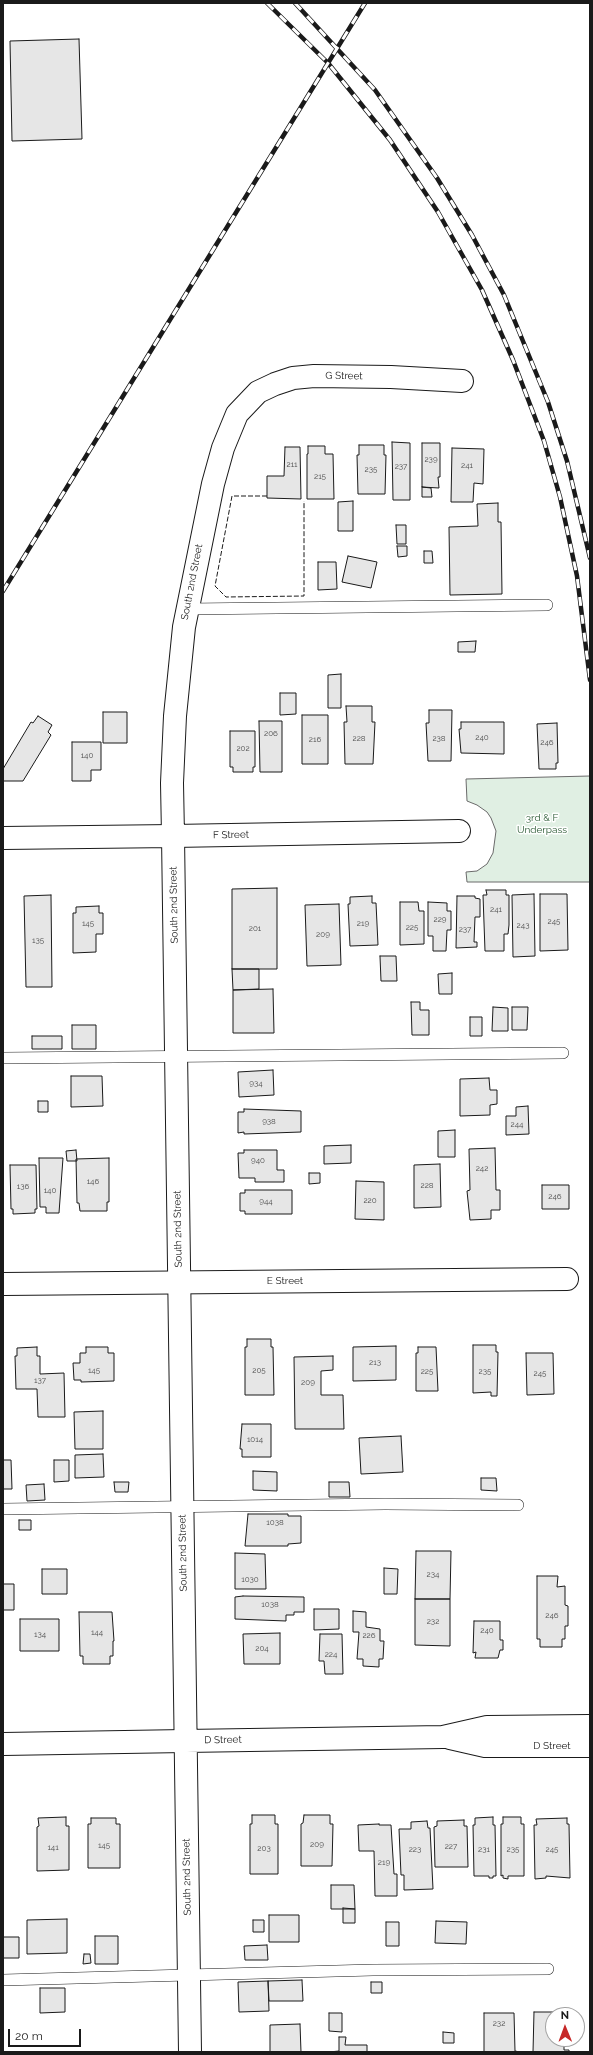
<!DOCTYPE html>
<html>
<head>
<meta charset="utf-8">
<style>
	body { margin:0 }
	#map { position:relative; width:593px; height:2055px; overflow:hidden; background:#fff; font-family:Raleway,sans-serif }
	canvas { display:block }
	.frame { position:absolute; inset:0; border:4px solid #1a1a1a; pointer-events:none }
	.north { position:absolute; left:545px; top:2007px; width:40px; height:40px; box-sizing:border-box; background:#fff; border:1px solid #a3a3a3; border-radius:50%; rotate:359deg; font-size:11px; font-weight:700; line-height:16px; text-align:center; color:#1a1a1a }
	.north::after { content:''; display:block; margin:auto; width:14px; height:18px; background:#c62828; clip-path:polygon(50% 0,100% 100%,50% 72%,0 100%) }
	.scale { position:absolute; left:8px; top:2029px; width:73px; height:18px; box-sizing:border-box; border:2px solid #1a1a1a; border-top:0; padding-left:5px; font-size:12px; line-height:14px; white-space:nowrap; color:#1a1a1a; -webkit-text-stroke:3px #fff; paint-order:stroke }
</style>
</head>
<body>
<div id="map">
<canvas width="593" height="2055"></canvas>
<div class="frame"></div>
<div class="north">N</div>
<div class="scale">20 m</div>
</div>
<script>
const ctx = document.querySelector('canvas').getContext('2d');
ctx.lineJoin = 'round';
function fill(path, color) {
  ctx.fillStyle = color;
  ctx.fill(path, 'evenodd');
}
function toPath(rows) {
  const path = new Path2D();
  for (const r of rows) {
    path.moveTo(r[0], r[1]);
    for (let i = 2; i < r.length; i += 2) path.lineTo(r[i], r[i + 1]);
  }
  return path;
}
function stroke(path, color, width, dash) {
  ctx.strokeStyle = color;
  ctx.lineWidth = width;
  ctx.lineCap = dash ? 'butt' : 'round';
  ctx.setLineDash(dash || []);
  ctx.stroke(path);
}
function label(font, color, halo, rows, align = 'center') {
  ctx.font = font + ' Raleway,sans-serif';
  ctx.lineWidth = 3;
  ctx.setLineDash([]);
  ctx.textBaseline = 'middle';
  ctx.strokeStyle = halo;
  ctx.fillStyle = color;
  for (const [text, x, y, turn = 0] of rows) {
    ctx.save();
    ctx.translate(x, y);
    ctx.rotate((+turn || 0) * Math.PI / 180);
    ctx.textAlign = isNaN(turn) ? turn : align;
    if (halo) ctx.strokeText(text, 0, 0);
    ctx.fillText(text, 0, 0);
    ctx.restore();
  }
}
const green = toPath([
	[590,776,590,882,467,882,466,872,477,871,487,864,493,853,496,831,491,818,487,812,477,805,467,801,466,779,590,776]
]);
fill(green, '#e0efe3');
stroke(green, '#6a6a6a', 1);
const building = toPath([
	[79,39,82,139,12,141,10,41,79,39],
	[392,442,410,443,410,500,393,500,392,442],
	[422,443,440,443,440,477,438,477,439,488,422,487,422,443],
	[359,445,384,445,384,455,386,455,385,494,358,494,357,455,359,455,359,445],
	[308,446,325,446,325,454,333,454,334,499,307,499,307,454,308,454,308,446],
	[285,447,300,447,301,499,267,498,267,476,284,476,285,447],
	[452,448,484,449,483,484,474,483,473,502,451,502,452,448],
	[422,487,431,488,432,497,422,497,422,487],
	[353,501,353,531,338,531,338,502,353,501],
	[498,503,498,522,501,522,502,594,450,595,449,527,478,526,477,504,498,503],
	[396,525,406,525,406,544,397,544,396,525],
	[397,546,407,546,407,556,398,557,397,546],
	[424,551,432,551,433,563,424,563,424,551],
	[348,556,377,562,371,588,342,582,348,556],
	[318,562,336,562,337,589,318,590,318,562],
	[476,641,475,652,458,652,458,642,476,641],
	[341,674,341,708,328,708,328,675,341,674],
	[280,693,296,693,296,714,280,715,280,693],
	[346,706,372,706,372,722,375,722,373,764,345,764,344,722,347,722,346,706],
	[429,710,452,710,451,761,428,761,426,723,429,723,429,710],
	[103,712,127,712,127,743,103,743,103,712],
	[302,715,328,715,328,764,302,764,302,715],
	[38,716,52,725,48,732,51,735,23,781,3,781,3,769,31,722,33,723,38,716],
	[259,721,282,721,282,772,260,772,259,721],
	[461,722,504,722,504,754,461,753,459,729,461,729,461,722],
	[557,723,558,763,556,763,556,769,539,769,537,724,557,723],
	[230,731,255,731,255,767,253,767,253,772,233,772,233,767,230,767,230,731],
	[72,742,101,742,101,770,91,770,91,781,72,781,72,742],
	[277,888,277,969,232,969,232,889,277,888],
	[486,890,506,890,506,895,509,895,509,925,508,934,504,934,504,951,485,951,483,895,487,895,486,890],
	[534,894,535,956,513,957,512,895,534,894],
	[540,894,567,894,568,950,540,951,540,894],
	[51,895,52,987,26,987,24,896,51,895],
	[372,896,372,903,376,903,378,945,350,946,348,904,350,904,350,897,372,896],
	[457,896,475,896,475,898,480,899,480,917,475,917,474,942,477,942,477,947,456,948,457,896],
	[400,902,418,902,419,911,424,911,424,944,400,945,400,902],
	[428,902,447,903,447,911,451,911,451,930,447,930,446,951,433,951,433,936,428,936,428,902],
	[339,904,341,965,307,966,305,905,339,904],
	[99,906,99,913,103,913,103,934,96,934,96,952,73,953,73,913,76,913,76,907,99,906],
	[380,956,396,956,397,981,381,981,380,956],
	[232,969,259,969,259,989,233,990,232,969],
	[452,973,452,994,439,994,438,974,452,973],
	[273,989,274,1033,233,1033,233,990,273,989],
	[411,1002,420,1002,420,1010,429,1010,429,1035,412,1035,411,1002],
	[493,1007,508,1008,508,1031,492,1031,493,1007],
	[512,1007,528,1007,527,1030,512,1030,512,1007],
	[470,1017,482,1017,482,1036,470,1036,470,1017],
	[72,1025,96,1025,96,1049,72,1049,72,1025],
	[32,1036,62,1036,62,1049,32,1049,32,1036],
	[273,1070,274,1095,239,1097,238,1072,273,1070],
	[71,1076,102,1076,103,1106,71,1107,71,1076],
	[489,1078,490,1090,497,1090,497,1104,490,1105,490,1115,460,1116,460,1079,489,1078],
	[38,1101,48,1101,48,1112,38,1112,38,1101],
	[528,1106,529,1134,506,1135,506,1116,516,1116,516,1107,528,1106],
	[244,1109,301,1111,301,1132,244,1134,244,1132,238,1133,238,1112,244,1112,244,1109],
	[455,1130,455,1157,438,1157,438,1131,455,1130],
	[351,1145,351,1163,324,1164,324,1146,351,1145],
	[495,1148,496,1190,500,1190,500,1210,491,1210,491,1219,470,1220,467,1191,470,1190,469,1149,495,1148],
	[76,1150,77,1161,67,1161,66,1151,76,1150],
	[244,1150,277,1150,277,1170,284,1170,284,1182,255,1182,255,1178,239,1178,238,1153,244,1153,244,1150],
	[39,1158,63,1158,59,1213,46,1213,46,1207,40,1207,39,1158],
	[109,1158,109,1202,107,1202,107,1211,80,1211,79,1203,77,1203,76,1159,109,1158],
	[440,1164,441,1207,414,1208,414,1165,440,1164],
	[10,1165,36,1165,37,1209,35,1209,35,1213,13,1214,13,1209,11,1209,10,1165],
	[309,1173,320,1173,320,1183,309,1184,309,1173],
	[356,1181,384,1182,384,1220,355,1219,356,1181],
	[542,1185,569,1185,569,1209,542,1209,542,1185],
	[245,1190,292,1190,292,1214,245,1214,245,1211,240,1211,240,1193,245,1193,245,1190],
	[247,1339,271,1339,271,1347,273,1347,274,1395,245,1395,245,1347,247,1347,247,1339],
	[473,1345,496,1345,496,1352,498,1352,497,1396,491,1396,491,1392,473,1393,473,1345],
	[396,1346,396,1380,353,1381,353,1347,396,1346],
	[37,1347,37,1356,40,1356,40,1374,64,1373,65,1417,38,1417,37,1389,16,1389,15,1356,17,1356,17,1348,37,1347],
	[86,1347,108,1347,108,1353,114,1353,114,1381,81,1382,81,1380,74,1380,73,1363,80,1363,80,1353,86,1353,86,1347],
	[418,1347,436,1347,438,1391,416,1391,416,1353,418,1353,418,1347],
	[526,1353,553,1353,554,1394,527,1395,526,1353],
	[333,1356,333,1370,321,1371,321,1395,343,1395,344,1429,295,1429,294,1357,333,1356],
	[103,1411,103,1449,75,1449,74,1412,103,1411],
	[242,1424,271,1424,271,1457,242,1457,242,1449,240,1449,242,1424],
	[401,1436,403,1472,361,1474,359,1438,401,1436],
	[103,1454,104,1477,75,1478,75,1455,103,1454],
	[3,1460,11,1460,12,1489,3,1489,3,1460],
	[54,1460,69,1460,69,1481,54,1482,54,1460],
	[253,1471,277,1472,277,1491,253,1490,253,1471],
	[481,1478,496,1478,497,1491,481,1490,481,1478],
	[114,1482,129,1482,128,1492,115,1492,114,1482],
	[329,1482,349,1482,350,1497,329,1497,329,1482],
	[44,1484,45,1500,27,1501,26,1485,44,1484],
	[248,1514,288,1514,288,1516,301,1516,301,1543,288,1544,288,1546,245,1546,248,1514],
	[19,1520,31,1520,31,1530,19,1530,19,1520],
	[416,1551,451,1551,450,1599,415,1599,416,1551],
	[235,1553,265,1554,266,1589,235,1589,235,1553],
	[384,1568,398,1569,397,1594,384,1594,384,1568],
	[42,1569,67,1569,67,1594,42,1594,42,1569],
	[537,1576,558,1576,557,1587,565,1586,565,1605,568,1606,568,1626,565,1626,565,1639,562,1639,562,1647,540,1647,540,1639,537,1639,537,1576],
	[3,1584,14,1584,14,1610,3,1610,3,1584],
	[243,1596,304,1597,304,1612,294,1612,294,1615,286,1615,286,1621,235,1619,235,1597,243,1596],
	[415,1599,450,1599,450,1646,415,1645,415,1599],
	[314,1609,339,1609,339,1629,314,1630,314,1609],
	[353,1611,366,1612,366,1627,380,1629,380,1641,384,1641,383,1659,379,1659,379,1667,363,1666,363,1659,357,1659,359,1632,353,1632,353,1611],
	[79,1612,112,1612,114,1641,113,1641,113,1656,110,1656,110,1664,83,1664,83,1656,80,1656,79,1612],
	[20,1619,59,1619,59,1651,20,1651,20,1619],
	[474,1621,500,1621,500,1640,503,1640,503,1650,500,1650,498,1658,475,1658,476,1652,473,1653,474,1621],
	[280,1633,280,1664,244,1664,243,1634,280,1633],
	[320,1634,342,1634,343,1674,325,1674,324,1661,319,1661,320,1634],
	[252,1815,275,1815,275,1824,278,1824,278,1874,250,1874,250,1824,252,1824,252,1815],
	[304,1815,330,1815,330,1824,333,1824,332,1866,301,1866,301,1824,303,1823,304,1815],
	[66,1817,66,1826,69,1826,69,1870,37,1871,37,1827,39,1826,38,1818,66,1817],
	[493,1817,493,1825,495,1825,496,1876,493,1876,493,1878,489,1878,489,1876,474,1876,473,1825,475,1825,475,1818,493,1817],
	[503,1817,521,1817,521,1824,524,1824,524,1876,508,1876,508,1879,503,1878,503,1875,501,1876,501,1824,503,1824,503,1817],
	[91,1818,116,1818,116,1824,120,1824,120,1868,88,1868,88,1824,91,1824,91,1818],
	[567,1818,567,1824,569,1824,570,1878,546,1876,546,1878,535,1879,534,1825,537,1825,536,1819,567,1818],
	[464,1820,464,1826,467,1826,468,1867,435,1867,434,1827,437,1826,437,1821,464,1820],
	[427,1821,428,1828,430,1828,433,1889,404,1890,404,1875,401,1875,399,1829,411,1829,411,1822,427,1821],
	[379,1824,379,1825,391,1825,394,1874,397,1874,397,1896,375,1896,374,1851,359,1851,358,1825,379,1824],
	[331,1885,354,1885,355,1909,331,1909,331,1885],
	[343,1908,355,1909,355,1923,343,1923,343,1908],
	[269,1915,299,1915,299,1942,269,1942,269,1915],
	[67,1919,67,1953,27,1954,27,1920,67,1919],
	[253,1920,264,1920,264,1932,253,1932,253,1920],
	[436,1921,467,1922,466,1944,435,1943,436,1921],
	[386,1922,399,1922,399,1946,386,1946,386,1922],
	[95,1936,118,1936,118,1964,95,1964,95,1936],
	[3,1937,19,1937,19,1958,3,1958,3,1937],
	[267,1945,268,1960,245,1960,244,1946,267,1945],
	[84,1954,90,1954,91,1963,83,1964,84,1954],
	[302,1980,303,2001,269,2001,268,1981,302,1980],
	[268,1981,269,2011,239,2012,238,1982,268,1981],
	[371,1982,382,1982,382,1993,371,1993,371,1982],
	[40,1988,65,1988,65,2012,40,2013,40,1988],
	[534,2012,562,2012,562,2015,553,2015,553,2039,564,2039,564,2050,569,2050,569,2052,533,2052,534,2012],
	[329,2013,342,2013,342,2032,329,2031,329,2013],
	[484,2013,514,2013,515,2051,520,2052,484,2052,484,2013],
	[300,2024,301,2052,270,2052,270,2025,300,2024],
	[443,2032,454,2033,454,2043,443,2043,443,2032],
	[339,2037,346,2037,345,2045,367,2045,367,2052,329,2052,339,2051,339,2037]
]);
fill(building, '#e6e6e6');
stroke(building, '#1a1a1a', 1);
const lane = toPath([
	[187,609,547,605],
	[3,1058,563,1053],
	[3,1509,385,1504,518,1505],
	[3,1980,373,1970,548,1969]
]);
const street = toPath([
	[459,831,173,836,172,783,175,716,184,627,213,484,223,448,237,414,258,392,275,384,293,378,314,376,391,377,462,381],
	[3,1284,567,1279],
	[3,1744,185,1741]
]);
const secondary = toPath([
	[3,838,173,836,190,2052],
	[450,1738,485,1746,590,1746],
	[185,1741,443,1737,487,1727,590,1726]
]);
stroke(lane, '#1a1a1a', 12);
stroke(street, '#1a1a1a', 24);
stroke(secondary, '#1a1a1a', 24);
stroke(lane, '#fff', 11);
stroke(street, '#fff', 22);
stroke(secondary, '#fff', 22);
const rail = toPath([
	[267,3,328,63,390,140,438,212,482,290,513,360,544,441,560,497,577,576,590,680],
	[295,3,375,90,437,178,472,235,504,295,548,402,567,461,590,558],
	[3,591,365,3]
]);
stroke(rail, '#1a1a1a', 4.5);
stroke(rail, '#fff', 3, [9]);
stroke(toPath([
	[267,496,232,496,215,586,226,597,304,596,304,501]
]), '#1a1a1a', 1, [5, 2]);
label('8px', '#4d4d4d', null, [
	["239",431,460],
	["211",292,465],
	["241",467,466],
	["237",401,467],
	["235",371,470],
	["215",320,477],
	["206",271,734],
	["240",482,738],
	["228",359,739],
	["238",439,739],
	["216",315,740],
	["246",547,743],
	["202",243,749],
	["140",87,756],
	["241",496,910],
	["229",440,920],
	["245",554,922],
	["145",88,924],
	["219",363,924],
	["243",523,926],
	["225",412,928],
	["201",255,929],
	["237",465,930],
	["209",323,935],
	["135",38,941],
	["934",256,1084],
	["938",269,1122],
	["244",517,1125],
	["940",258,1161],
	["242",482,1169],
	["146",93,1182],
	["228",427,1186],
	["136",23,1187],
	["140",50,1191],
	["246",555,1197],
	["220",370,1201],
	["944",266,1202],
	["213",375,1363],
	["145",94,1371],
	["205",259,1371],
	["225",427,1372],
	["235",485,1372],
	["245",540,1374],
	["137",40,1381],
	["209",308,1383],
	["1014",255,1440],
	["1038",275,1523],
	["234",433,1575],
	["1030",250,1580],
	["1038",270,1605],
	["246",552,1616],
	["232",433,1622],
	["240",487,1631],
	["144",97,1633],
	["134",40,1635],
	["226",369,1636],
	["204",262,1649],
	["224",331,1655],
	["209",317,1845],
	["145",104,1846],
	["227",451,1847],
	["141",53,1848],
	["203",264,1849],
	["223",415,1850],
	["231",484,1850],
	["235",513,1850],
	["245",552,1850],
	["219",384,1863],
	["232",499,2024]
]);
label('10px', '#1a1a1a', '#fff', [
	["G Street",344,376,1],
	["South 2nd Street",192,582,-79],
	["F Street",231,835,-1],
	["South 2nd Street",174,905,-91],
	["South 2nd Street",178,1229,-91],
	["E Street",285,1281],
	["South 2nd Street",183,1553,-91],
	["D Street",223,1740,-1],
	["D Street",552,1746],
	["South 2nd Street",187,1877,-91]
]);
label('10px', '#2b5a34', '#fff', [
	["3rd & F",542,818],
	["Underpass",542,830]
]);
</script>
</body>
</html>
